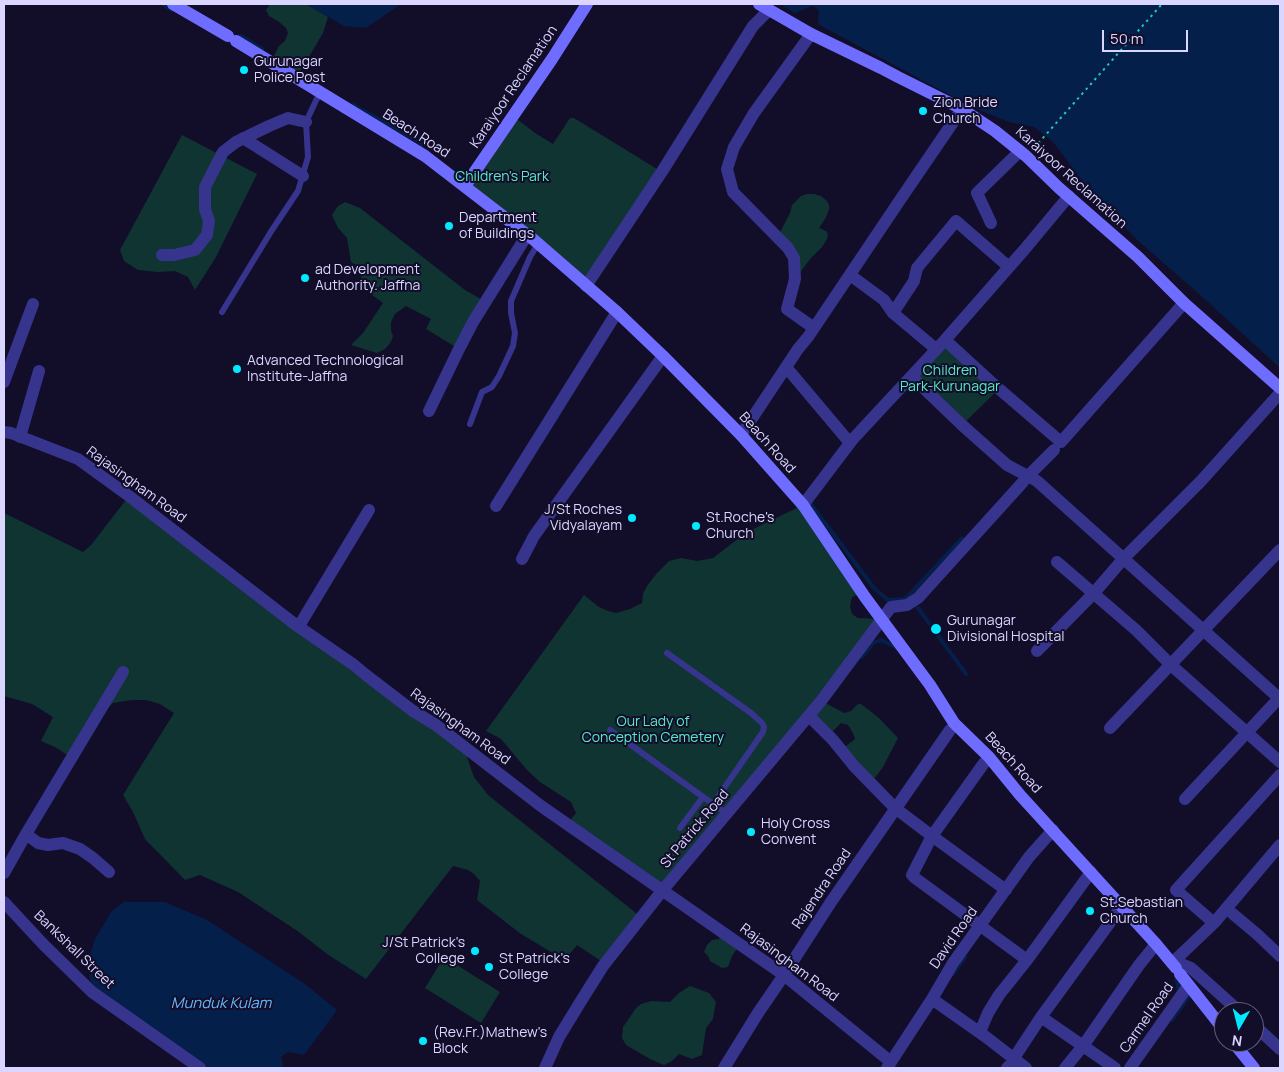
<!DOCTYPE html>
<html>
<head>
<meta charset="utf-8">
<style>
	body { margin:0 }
	#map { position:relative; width:1284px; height:1072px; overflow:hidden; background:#120d29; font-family:Manrope,sans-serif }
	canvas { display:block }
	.frame { position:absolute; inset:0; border:5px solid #dad6ff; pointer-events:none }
	.north { position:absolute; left:1214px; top:1002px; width:50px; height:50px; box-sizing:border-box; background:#120d29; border:1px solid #625d7f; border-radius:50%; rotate:188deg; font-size:14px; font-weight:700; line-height:20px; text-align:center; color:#dad6ff }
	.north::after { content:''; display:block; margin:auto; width:18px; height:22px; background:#02e9ff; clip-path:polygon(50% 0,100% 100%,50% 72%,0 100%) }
	.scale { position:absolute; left:1102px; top:30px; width:86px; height:22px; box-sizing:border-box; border:2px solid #dad6ff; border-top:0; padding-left:6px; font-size:15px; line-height:18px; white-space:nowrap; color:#dad6ff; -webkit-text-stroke:4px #120d29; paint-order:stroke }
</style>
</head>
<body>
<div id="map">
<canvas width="1284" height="1072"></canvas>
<div class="frame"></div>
<div class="north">N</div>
<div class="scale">50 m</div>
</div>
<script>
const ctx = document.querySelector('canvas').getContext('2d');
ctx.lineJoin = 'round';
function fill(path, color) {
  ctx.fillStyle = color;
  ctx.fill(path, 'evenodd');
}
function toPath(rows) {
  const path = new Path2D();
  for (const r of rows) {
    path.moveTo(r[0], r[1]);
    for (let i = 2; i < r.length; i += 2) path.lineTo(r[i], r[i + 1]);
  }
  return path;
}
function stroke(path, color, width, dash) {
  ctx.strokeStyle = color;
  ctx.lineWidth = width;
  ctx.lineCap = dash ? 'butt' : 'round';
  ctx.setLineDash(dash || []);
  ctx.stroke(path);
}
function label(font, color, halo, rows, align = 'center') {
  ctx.font = font + ' Manrope,sans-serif';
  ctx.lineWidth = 4;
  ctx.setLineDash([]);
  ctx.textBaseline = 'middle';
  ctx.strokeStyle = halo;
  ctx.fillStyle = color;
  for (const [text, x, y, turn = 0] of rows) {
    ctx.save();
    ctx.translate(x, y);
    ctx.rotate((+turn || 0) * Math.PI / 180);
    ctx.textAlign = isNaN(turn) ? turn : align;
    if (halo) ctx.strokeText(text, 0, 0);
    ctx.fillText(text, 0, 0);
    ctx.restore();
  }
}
fill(toPath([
	[270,4,306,4,328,17,323,33,297,77,271,61,279,46,285,41,288,33,286,28,279,22,269,16,266,10],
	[513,116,535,133,553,144,570,118,574,118,657,169,586,286,465,186],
	[182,135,257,174,216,257,195,290,188,277,175,271,158,272,138,270,124,261,120,250],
	[807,194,814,194,821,196,826,200,829,205,829,210,825,219,819,228,826,231,828,234,827,239,822,247,811,258,795,279,794,258,777,238,790,213,792,205,801,196],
	[345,202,360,208,465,290,486,302,459,349,426,329,431,319,406,306,395,314,391,322,391,331,393,336,391,342,385,349,377,353,351,345,363,333,383,303,364,289,359,282,364,270,351,262,347,238,338,228,332,215,338,206],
	[945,340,999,389,962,425,913,378],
	[129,496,471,752,467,757,474,777,488,795,641,917,601,961,577,945,568,956,556,955,521,934,477,900,480,881,474,874,468,870,453,866,366,979,327,954,299,932,238,892,200,875,185,880,145,839,133,812,123,795,174,713,160,704,146,700,132,700,113,703,98,718,69,756,55,747,41,741,53,717,32,704,4,696,4,513,83,552,91,545],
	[803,505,857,595,852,597,850,606,852,614,858,618,882,619,822,701,844,713,851,711,858,704,861,704,879,718,898,738,883,767,871,783,841,750,855,739,853,733,848,725,841,723,828,736,810,716,662,891,567,824,576,813,571,802,540,782,527,770,501,739,486,731,584,595,599,607,608,611,616,613,630,609,642,603,643,594,647,586,657,573,669,561,681,558,697,561,713,558,747,532],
	[723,932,740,944,732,956,728,967,722,968,710,961,708,956,704,952,707,945,712,940,719,939],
	[444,957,500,992,481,1023,425,988],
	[690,986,709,993,716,1002,713,1019,706,1028,702,1055,692,1059,679,1054,672,1061,664,1065,650,1059,626,1045,622,1038,623,1027,636,1008,641,1004,651,1001,670,1002,679,993]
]), '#103432');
fill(toPath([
	[306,4,401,4,366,28,344,26],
	[779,4,1280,4,1280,368,1197,292,1136,239,1084,183,1053,142,1034,127,1009,122,974,108,825,28,818,24,819,11,816,8,812,6,795,13],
	[124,902,165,902,207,920,305,984,337,1010,304,1055,288,1052,281,1057,284,1068,210,1068,198,1064,94,988,90,979,87,964,95,939,111,912]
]), '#051f4b');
stroke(toPath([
	[164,5,172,10],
	[236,37,241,36,262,49],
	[353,105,422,143,421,150],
	[811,501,810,503,874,588,888,600,904,599,908,596,962,538],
	[918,608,966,674],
	[862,657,873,643,881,640,894,646,896,647],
	[953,974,965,957],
	[1176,976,1179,991,1178,993],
	[1172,1020,1189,996]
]), '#051f4b', 4);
stroke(toPath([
	[1034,148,1162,4]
]), '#23c6ba', 2, [2.5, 4]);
stroke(toPath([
	[222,312,272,230,298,191,308,157,306,122,320,92],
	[470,424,482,392,492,387,499,376,513,346,515,333,511,313,511,301,530,257,538,244],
	[667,653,751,713,762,723,764,727,763,732,713,804],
	[610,730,727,814],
	[680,828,703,797]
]), '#36348d', 6);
stroke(toPath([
	[811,34,754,113,734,147,727,169,733,192,788,248,794,258,795,279,787,309,814,328],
	[243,138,303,176],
	[991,223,977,193,1020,151],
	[162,255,174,255,195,250,207,235,209,221,205,209,205,187,223,152,236,142,269,126,288,118,306,122],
	[850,275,884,300,893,313,936,349],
	[586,286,663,170,753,26,769,10],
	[893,313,914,281,917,268,956,221,1009,267],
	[945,340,991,382,1061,442,1184,303],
	[786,367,850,443],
	[911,377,913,378,962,425,1007,465,1037,481,1280,699],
	[4,382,33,304],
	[429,411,459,349,473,322,527,235],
	[4,432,11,433,78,459,129,496,296,625,354,665,366,675,413,711,436,725,541,806,784,975,891,1062],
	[741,435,798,349,808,337,900,200,962,109],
	[20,437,39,371],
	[1026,478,1054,450],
	[803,505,853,439,945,340,1024,250,1069,196],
	[496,506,617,312],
	[522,559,534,536,663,356],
	[1057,562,1136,630,1171,665,1280,762],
	[299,626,369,510],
	[1037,651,1094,593,1124,558,1201,481,1280,393],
	[809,716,833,740,854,766,895,808,932,836,1006,890],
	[1110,728,1280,550],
	[984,763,932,836,912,875,915,878,1027,960],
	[1185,799,1280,697],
	[26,834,38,843,48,845,63,843,80,849,93,858,109,872],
	[4,873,26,834,123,672],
	[4,902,43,944,92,992,200,1068],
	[1233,914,1258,935,1280,956],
	[1214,923,1176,890,1280,775],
	[1172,963,1214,923,1280,845],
	[1172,963,1184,965,1191,968,1240,1012],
	[932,999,986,1037,1026,1068],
	[1041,1017,1115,1068],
	[1254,1025,1280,1049],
	[980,1032,988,1013,999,995,1027,960,1091,872],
	[1014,1058,1041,1017,1122,906],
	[545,1068,559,1037,581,1001,603,966,662,891,821,701,891,607,907,605,918,598,1023,482],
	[724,1068,758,1013,784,975,831,902,950,730],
	[887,1068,932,999,953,963,1029,857,1053,830],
	[1007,1068,1009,1066],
	[1065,1068,1083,1046,1139,965,1156,944],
	[1130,1068,1188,986]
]), '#36348d', 12);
stroke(toPath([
	[173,4,228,36],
	[759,4,811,34,881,68,898,77,962,109,995,131,1026,156,1059,188,1138,257,1184,303,1280,388],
	[236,41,425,156,534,240,617,312,663,356,741,435,803,505,865,597,930,685,954,723,989,757,1020,795,1156,944,1176,968],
	[465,186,552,59,587,4],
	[1180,974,1224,1030],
	[1233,1042,1254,1068]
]), '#6f6dff', 12);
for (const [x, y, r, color] of [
	[244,70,5,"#02e9ff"],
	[923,111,5,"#02e9ff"],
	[449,226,5,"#02e9ff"],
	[305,278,5,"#02e9ff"],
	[237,369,5,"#02e9ff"],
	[632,518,5,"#02e9ff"],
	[696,526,5,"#02e9ff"],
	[936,629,6,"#02e9ff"],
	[751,832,5,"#02e9ff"],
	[1090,911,5,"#02e9ff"],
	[475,951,5,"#02e9ff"],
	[489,967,5,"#02e9ff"],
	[423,1041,5,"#02e9ff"]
]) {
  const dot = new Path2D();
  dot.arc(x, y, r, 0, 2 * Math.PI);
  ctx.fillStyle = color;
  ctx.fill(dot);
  stroke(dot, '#120d29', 2);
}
label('14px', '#dad6ff', '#120d29', [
	["Gurunagar",254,62],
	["Police Post",254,78],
	["Zion Bride",933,103],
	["Church",933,119],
	["Department",459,218],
	["of Buildings",459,234],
	["ad Development",315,270],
	["Authority. Jaffna",315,286],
	["Advanced Technological",247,361],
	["Institute-Jaffna",247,377],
	["J/St Roches",622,510,"right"],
	["Vidyalayam",622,526,"right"],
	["St.Roche's",706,518],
	["Church",706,534],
	["Gurunagar",947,621],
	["Divisional Hospital",947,637],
	["Holy Cross",761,824],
	["Convent",761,840],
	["St.Sebastian",1100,903],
	["Church",1100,919],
	["J/St Patrick's",465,943,"right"],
	["College",465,959,"right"],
	["St Patrick's",499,959],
	["College",499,975],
	["(Rev.Fr.)Mathew's",433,1033],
	["Block",433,1049]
], 'left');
label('14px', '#dad6ff', '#120d29', [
	["Karaiyoor Reclamation",514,87,-56],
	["Beach Road",416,134,33],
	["Karaiyoor Reclamation",1071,178,42],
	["Beach Road",767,443,48],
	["Rajasingham Road",136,485,36],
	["Rajasingham Road",460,727,36],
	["Beach Road",1013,763,48],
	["St Patrick Road",695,829,-50],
	["Rajendra Road",822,889,-56],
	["David Road",954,938,-55],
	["Bankshall Street",74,950,44],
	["Rajasingham Road",789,963,37],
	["Carmel Road",1147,1018,-55]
]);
label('14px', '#55ecc4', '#120d29', [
	["Children's Park",502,177],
	["Children",950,371],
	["Park-Kurunagar",950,387],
	["Our Lady of",653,722],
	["Conception Cemetery",653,738]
]);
label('italic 15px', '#64b9ff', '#120d29', [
	["Munduk Kulam",221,1004]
]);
</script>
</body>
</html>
